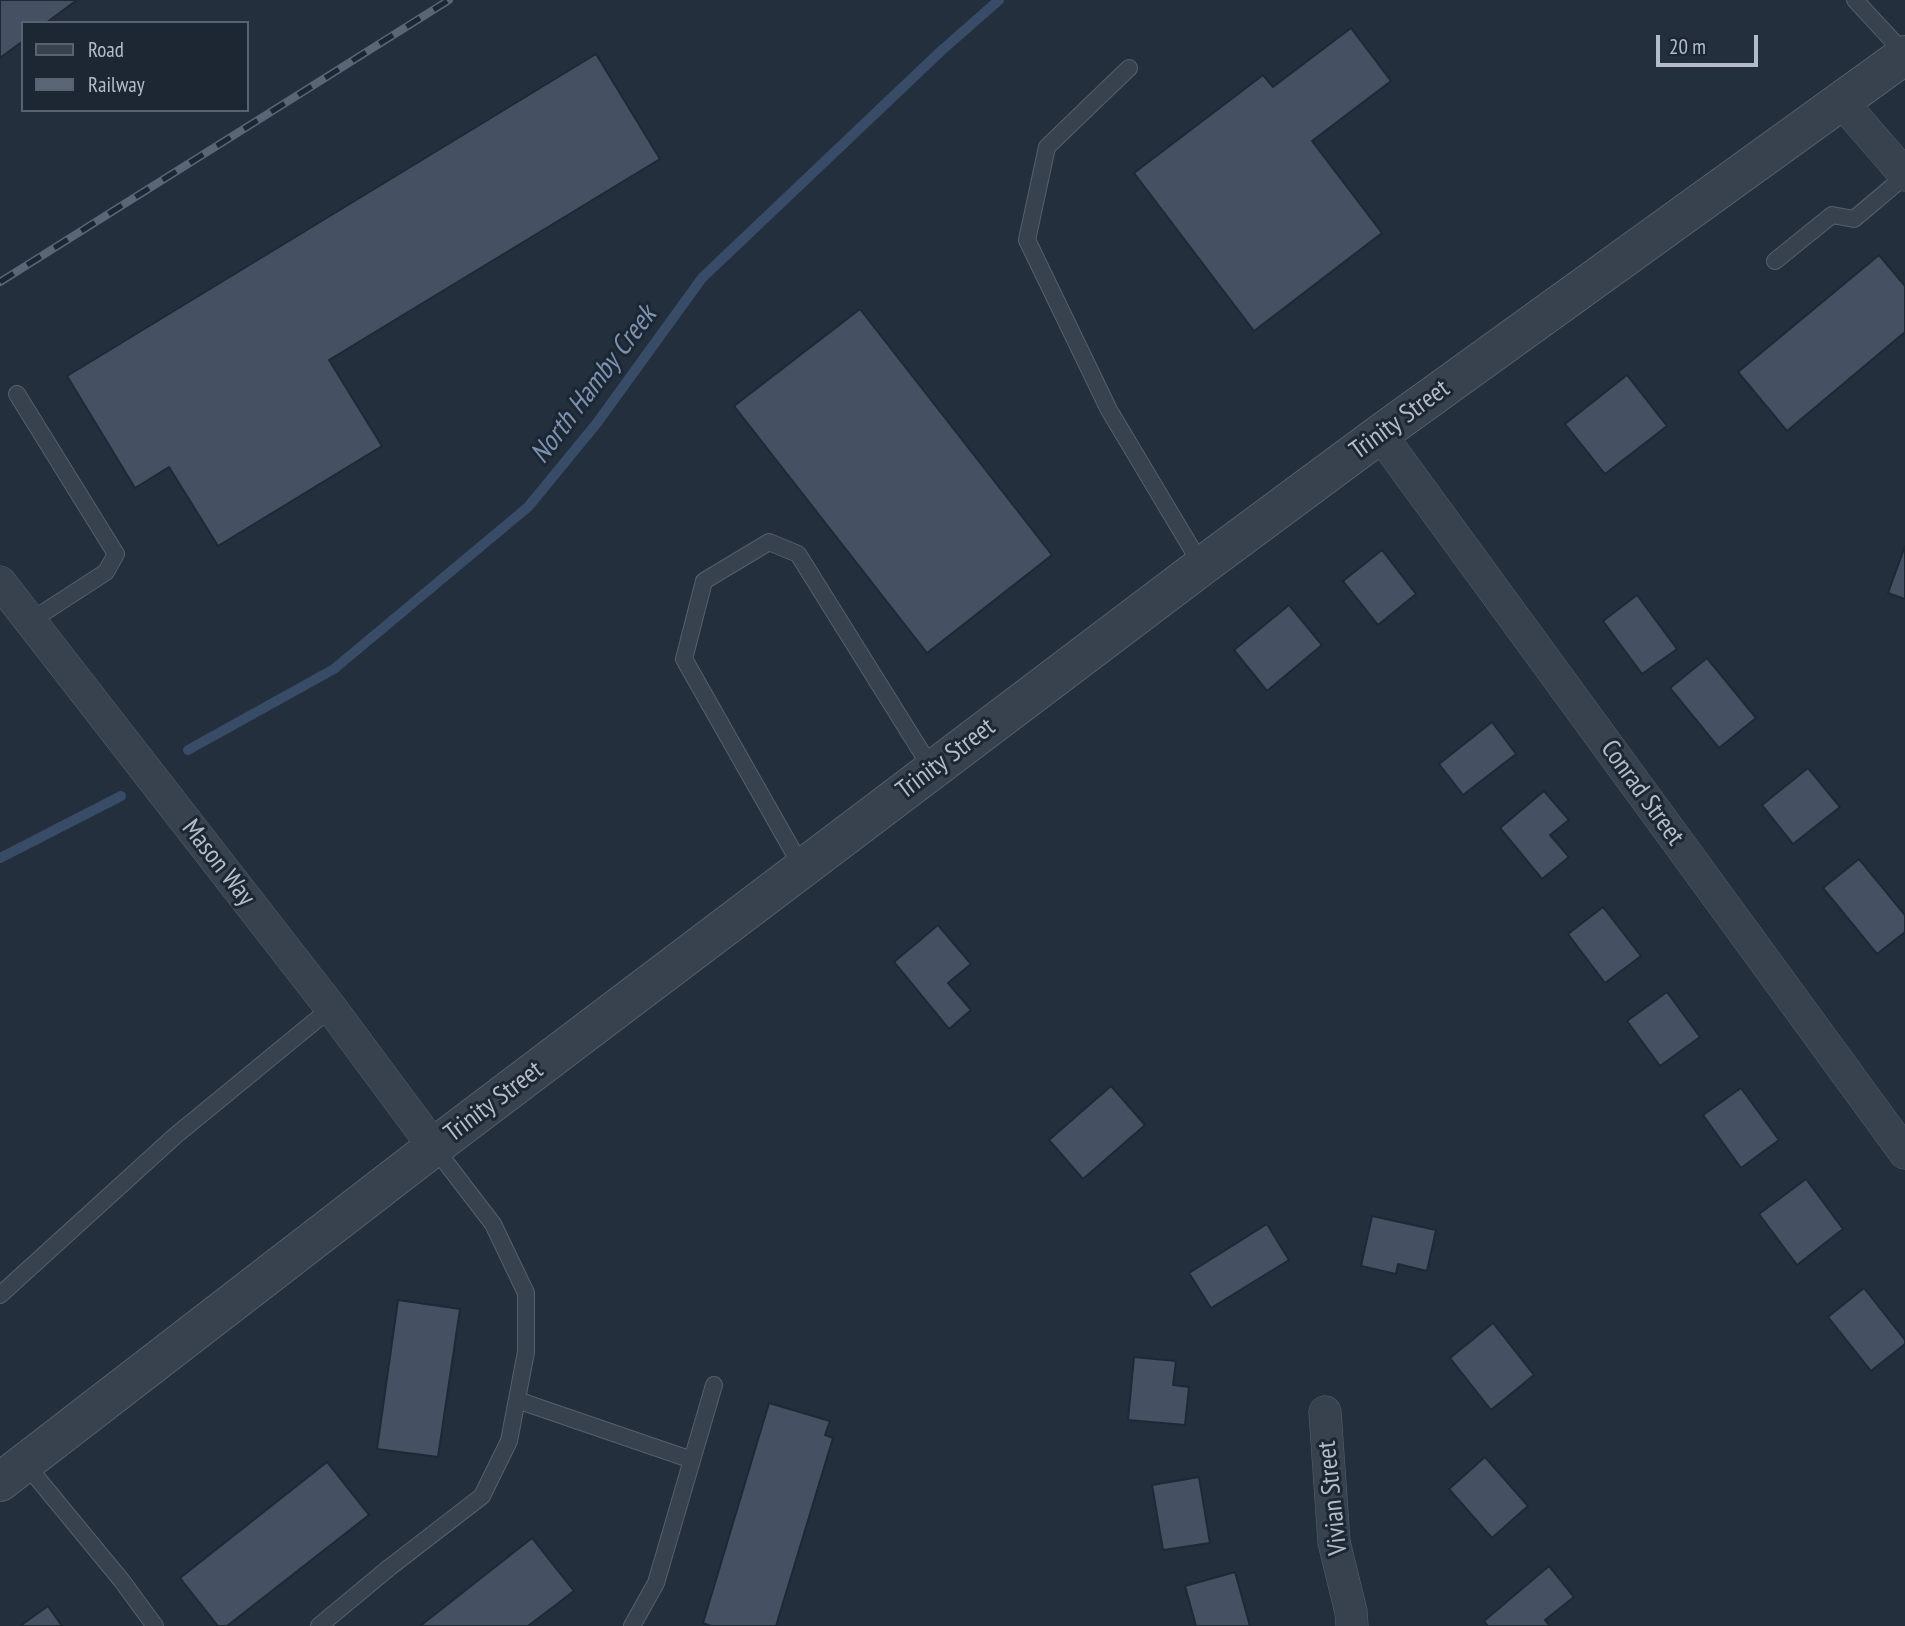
<!DOCTYPE html>
<html>
<head>
<meta charset="utf-8">
<style>
	body { margin:0 }
	#map { position:relative; width:1905px; height:1626px; overflow:hidden; background:#242f3e; font-family:"PT Sans Narrow",sans-serif }
	canvas { display:block }
	.legend { position:absolute; left:21px; top:21px; width:228px; height:91px; box-sizing:border-box; background:#1d2633; border:2px solid #59626f; margin:0; padding:9px 12px; list-style:none; font-size:21px; color:#b4bcc9 }
	.legend li { display:flex; align-items:center; gap:14px; height:35px }
	.legend b { width:35px; border:2px solid #59626f }
	.scale { position:absolute; left:1656px; top:35px; width:102px; height:32px; box-sizing:border-box; border:4px solid #b4bcc9; border-top:0; padding-left:9px; font-size:21px; line-height:24px; white-space:nowrap; color:#b4bcc9; -webkit-text-stroke:5px #1d2633; paint-order:stroke }
</style>
</head>
<body>
<div id="map">
<canvas width="1905" height="1626"></canvas>
<ul class="legend">
<li><b style="height:9px;background:#38414e"></b>Road</li>
<li><b style="height:9px;background:#5a6575"></b>Railway</li>
</ul>
<div class="scale">20 m</div>
</div>
<script>
const ctx = document.querySelector('canvas').getContext('2d');
ctx.lineJoin = 'round';
function toPath(rows) {
  const path = new Path2D();
  for (const r of rows) {
    path.moveTo(r[0], r[1]);
    for (let i = 2; i < r.length; i += 2) path.lineTo(r[i], r[i + 1]);
  }
  return path;
}
function stroke(path, color, width, dash) {
  ctx.strokeStyle = color;
  ctx.lineWidth = width;
  ctx.lineCap = dash ? 'butt' : 'round';
  ctx.setLineDash(dash || []);
  ctx.stroke(path);
}
function fill(path, color) {
  ctx.fillStyle = color;
  ctx.fill(path, 'evenodd');
}
function label(font, color, halo, rows, align = 'center') {
  ctx.font = font + ' "PT Sans Narrow",sans-serif';
  ctx.lineWidth = 6;
  ctx.setLineDash([]);
  ctx.textBaseline = 'middle';
  ctx.strokeStyle = halo;
  ctx.fillStyle = color;
  for (const [text, x, y, turn = 0] of rows) {
    ctx.save();
    ctx.translate(x, y);
    ctx.rotate((+turn || 0) * Math.PI / 180);
    ctx.textAlign = isNaN(turn) ? turn : align;
    if (halo) ctx.strokeText(text, 0, 0);
    ctx.fillText(text, 0, 0);
    ctx.restore();
  }
}
stroke(toPath([
	[188,750,334,669,528,507,597,423,702,278,941,51,999,0],
	[0,858,121,796]
]), '#394c67', 10);
const building = toPath([
	[0,0,77,0,46,23,23,23,23,41,0,58,0,0],
	[1351,28,1391,81,1312,141,1382,233,1254,331,1134,173,1263,75,1273,87,1351,28],
	[596,54,660,159,329,360,382,446,218,546,169,467,135,488,67,376,596,54],
	[1879,255,1905,286,1905,332,1787,431,1738,372,1879,255],
	[860,309,1052,555,927,653,734,406,860,309],
	[1627,375,1667,426,1605,474,1565,424,1627,375],
	[1905,546,1905,599,1888,593,1905,546],
	[1382,550,1416,594,1378,625,1343,581,1382,550],
	[1637,595,1677,649,1642,674,1603,621,1637,595],
	[1289,605,1322,645,1267,691,1234,650,1289,605],
	[1707,658,1756,718,1719,748,1670,688,1707,658],
	[1492,722,1516,754,1463,795,1439,764,1492,722],
	[1808,768,1840,807,1793,844,1762,805,1808,768],
	[1544,791,1569,820,1550,835,1569,857,1542,879,1500,828,1544,791],
	[1859,859,1905,915,1905,932,1877,954,1823,888,1859,859],
	[1603,907,1641,956,1605,983,1568,934,1603,907],
	[938,925,971,964,948,983,971,1010,949,1029,894,962,938,925],
	[1667,992,1700,1037,1660,1066,1627,1021,1667,992],
	[1111,1086,1145,1125,1083,1179,1049,1140,1111,1086],
	[1741,1088,1779,1140,1741,1168,1703,1115,1741,1088],
	[1806,1179,1843,1229,1797,1265,1759,1214,1806,1179],
	[1372,1216,1436,1230,1427,1271,1398,1264,1396,1274,1361,1266,1372,1216],
	[1267,1224,1289,1260,1211,1308,1189,1273,1267,1224],
	[1864,1288,1905,1340,1905,1344,1871,1371,1828,1317,1864,1288],
	[398,1300,460,1309,438,1457,377,1449,398,1300],
	[1493,1323,1534,1375,1491,1410,1450,1358,1493,1323],
	[1134,1357,1176,1361,1173,1385,1189,1387,1185,1425,1128,1420,1134,1357],
	[769,1403,830,1421,825,1435,833,1438,776,1626,711,1626,703,1623,769,1403],
	[1485,1457,1528,1506,1492,1538,1449,1489,1485,1457],
	[327,1462,369,1515,227,1626,218,1626,180,1578,327,1462],
	[1199,1477,1210,1543,1163,1550,1152,1485,1199,1477],
	[532,1538,574,1591,528,1626,420,1626,532,1538],
	[1549,1566,1574,1597,1545,1620,1550,1626,1488,1626,1484,1621,1549,1566],
	[1235,1572,1250,1626,1196,1626,1185,1586,1235,1572],
	[48,1606,62,1626,20,1626,48,1606]
]);
fill(building, '#455162');
stroke(building, '#1f2835', 2);
const service = toPath([
	[1855,0,1905,54],
	[1129,68,1047,147,1027,240,1109,410,1202,566],
	[1775,261,1832,215,1854,219,1905,176],
	[17,394,116,554,106,572,29,622],
	[803,869,684,659,704,581,769,542,798,554,932,769],
	[0,1295,175,1136,331,1008],
	[517,1400,692,1460],
	[24,1462,122,1581,155,1626],
	[319,1626,390,1567,482,1496,509,1441,526,1352,526,1293,493,1224,434,1147],
	[632,1626,656,1583,714,1385]
]);
const minor = toPath([
	[1841,101,1905,175],
	[1380,434,1905,1153],
	[0,582,331,1008,434,1147],
	[1325,1412,1334,1542,1351,1612,1352,1626]
]);
const tertiary = toPath([
	[0,1482,434,1147,1202,566,1380,434,1905,55]
]);
stroke(service, '#565f6c', 18);
stroke(minor, '#565f6c', 33);
stroke(tertiary, '#565f6c', 40);
stroke(service, '#38414e', 16);
stroke(minor, '#38414e', 32);
stroke(tertiary, '#38414e', 38);
const rail = toPath([
	[0,282,449,0]
]);
stroke(rail, '#5a6575', 8);
stroke(rail, '#1d2633', 5, [16]);
label('26px', '#b4bcc9', '#1d2633', [
	["Trinity Street",1400,420,-36],
	["Trinity Street",946,759,-37],
	["Conrad Street",1642,793,54],
	["Mason Way",218,863,52],
	["Trinity Street",494,1102,-37],
	["Vivian Street",1333,1498,-96]
]);
label('italic 28px', '#7c92b1', '#1d2633', [
	["North Hamby Creek",594,385,-53]
]);
</script>
</body>
</html>
